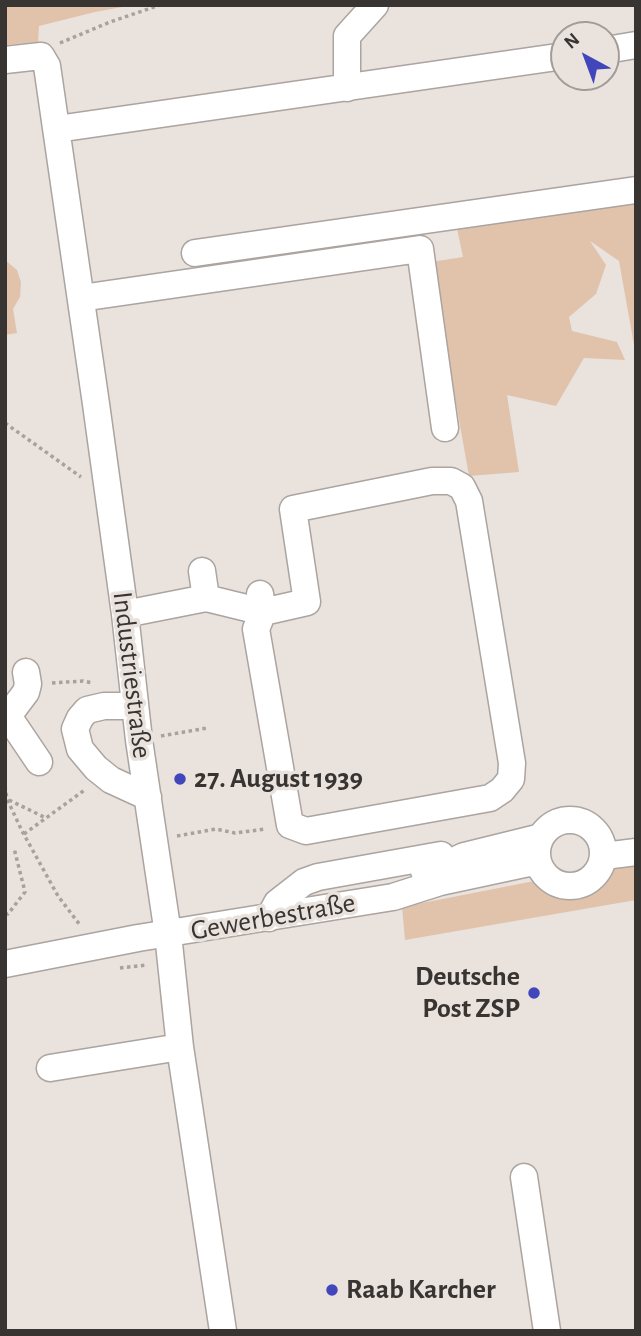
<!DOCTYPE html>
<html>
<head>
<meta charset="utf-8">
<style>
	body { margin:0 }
	#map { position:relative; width:641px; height:1336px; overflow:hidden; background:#e9e2dd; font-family:"Alegreya Sans",sans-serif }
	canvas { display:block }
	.frame { position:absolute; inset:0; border:7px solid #373432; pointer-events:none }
	.north { position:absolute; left:550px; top:21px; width:70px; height:70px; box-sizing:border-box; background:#e9e2dd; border:2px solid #a29c99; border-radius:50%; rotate:319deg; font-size:19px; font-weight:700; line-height:28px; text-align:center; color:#373432 }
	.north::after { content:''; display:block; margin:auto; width:24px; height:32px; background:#4246bb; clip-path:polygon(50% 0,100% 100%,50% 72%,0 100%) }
</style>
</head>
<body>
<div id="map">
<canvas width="641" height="1336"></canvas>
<div class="frame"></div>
<div class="north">N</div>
</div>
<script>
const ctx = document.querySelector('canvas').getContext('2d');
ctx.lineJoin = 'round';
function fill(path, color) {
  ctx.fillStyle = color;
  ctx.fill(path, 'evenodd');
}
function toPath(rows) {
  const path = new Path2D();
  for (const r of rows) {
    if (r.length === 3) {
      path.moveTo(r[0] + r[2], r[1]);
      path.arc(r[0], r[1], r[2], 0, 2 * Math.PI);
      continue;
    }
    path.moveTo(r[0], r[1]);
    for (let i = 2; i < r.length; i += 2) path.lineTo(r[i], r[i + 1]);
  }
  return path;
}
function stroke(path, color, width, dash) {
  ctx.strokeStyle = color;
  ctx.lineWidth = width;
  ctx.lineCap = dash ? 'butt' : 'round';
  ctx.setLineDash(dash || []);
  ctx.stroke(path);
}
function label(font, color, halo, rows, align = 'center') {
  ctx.font = font + ' "Alegreya Sans",sans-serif';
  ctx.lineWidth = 7;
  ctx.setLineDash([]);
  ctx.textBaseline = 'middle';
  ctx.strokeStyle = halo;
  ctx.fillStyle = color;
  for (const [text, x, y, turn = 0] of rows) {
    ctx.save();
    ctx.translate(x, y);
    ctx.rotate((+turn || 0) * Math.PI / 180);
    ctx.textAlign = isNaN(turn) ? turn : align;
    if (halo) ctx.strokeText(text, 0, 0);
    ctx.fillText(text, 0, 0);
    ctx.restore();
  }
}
fill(toPath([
	[5,5,133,5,95,12,39,26,38,42,5,45],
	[636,198,636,356,619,261,590,241,606,265,596,294,569,317,572,331,617,342,625,360,584,358,556,406,507,395,519,472,469,476,431,262,463,257,456,224],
	[5,260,17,270,21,282,20,297,13,309,17,333,5,335],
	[636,861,636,900,405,940,402,907]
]), '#e1c3ac');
const minor = toPath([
	[606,50,636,45],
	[5,60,41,56,47,66,96,404,125,614,139,740,168,934,180,1047,223,1331],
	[347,88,347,36,375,5],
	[57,129,564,56],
	[195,253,636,190],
	[81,298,420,249,445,428],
	[202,571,206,598],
	[125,614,206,598,263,612,307,602,293,509,432,481,451,481,462,487,469,501,512,763,511,779,502,790,490,798,306,831,290,825,256,629,263,612,260,594],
	[26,672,28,684,26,692,8,716,39,762],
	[134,706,104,706,87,710,80,718,75,729,80,749,96,768,111,780,148,797],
	[570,853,33],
	[604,856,636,852],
	[424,871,443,866,464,856,541,837],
	[269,918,277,903,304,882,318,877,441,855],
	[5,964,138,938,393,897,440,882,538,861],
	[50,1068,180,1047],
	[524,1177,547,1331]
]);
stroke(minor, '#aba4a0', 29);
stroke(toPath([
	[60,43,110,22,160,5],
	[5,423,81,477],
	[52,683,83,681,93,683],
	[161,736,207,728],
	[5,786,7,799,22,831,58,896,80,925],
	[9,800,46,818],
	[24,834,86,789],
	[177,836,216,829,235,833,266,829],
	[5,914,8,914,25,892,14,848],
	[120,968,147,965]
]), '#a7a29e', 3.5, [3.5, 3.5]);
stroke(minor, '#fff', 26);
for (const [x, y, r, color] of [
	[180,779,7,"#4246bb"],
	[534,993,7,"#4246bb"],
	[332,1290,7,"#4246bb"]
]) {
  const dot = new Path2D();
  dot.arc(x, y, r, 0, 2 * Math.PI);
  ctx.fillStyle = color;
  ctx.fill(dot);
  stroke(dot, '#e9e2dd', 2.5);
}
label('28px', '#373432', '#e9e2dd', [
	["Industriestraße",132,675,83],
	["Gewerbestraße",273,917,-10]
]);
label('bold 28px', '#373432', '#e9e2dd', [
	["27. August 1939",194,779],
	["Deutsche",520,977,"right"],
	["Post ZSP",520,1009,"right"],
	["Raab Karcher",346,1290]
], 'left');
</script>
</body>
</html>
